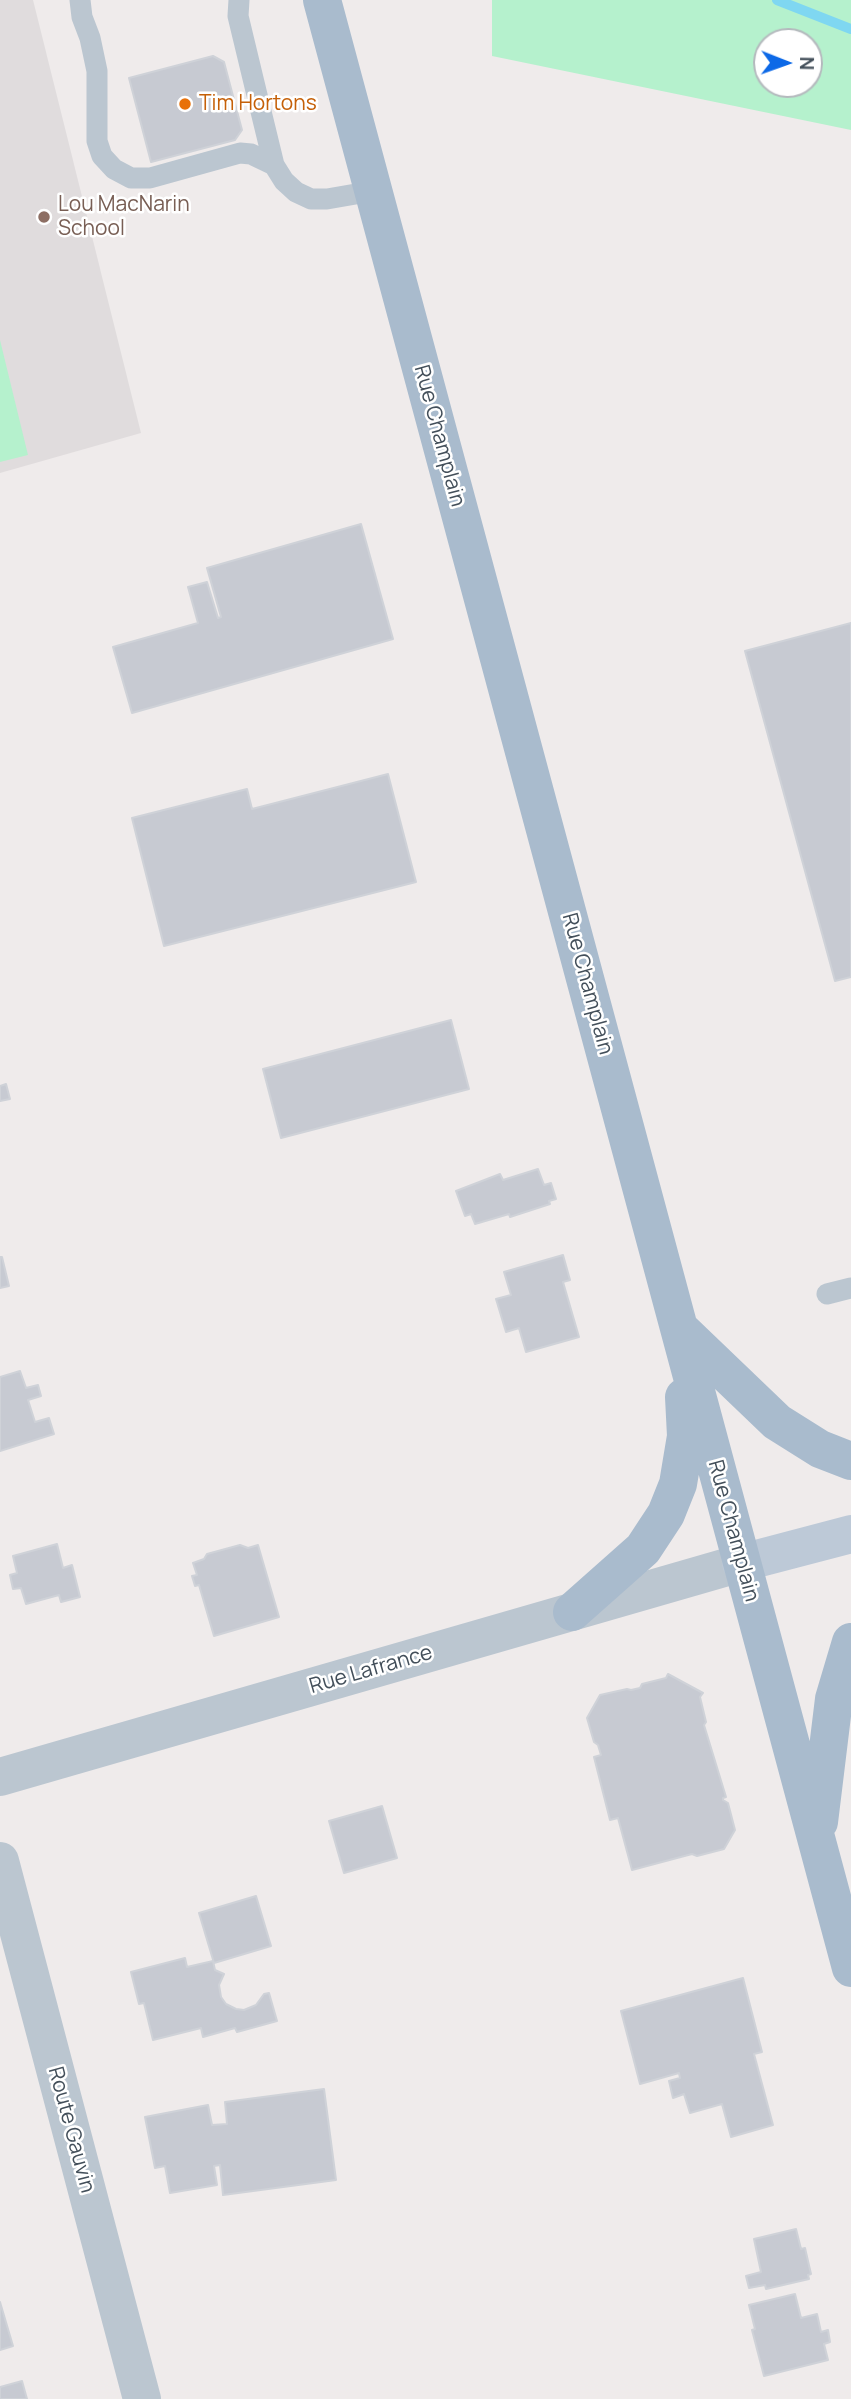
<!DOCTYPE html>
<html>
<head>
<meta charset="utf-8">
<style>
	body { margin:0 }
	#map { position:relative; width:851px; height:2399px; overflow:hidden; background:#efebeb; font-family:Manrope,sans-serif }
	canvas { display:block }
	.north { position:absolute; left:753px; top:28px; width:70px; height:70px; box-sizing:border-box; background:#fff; border:2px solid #b4b9bd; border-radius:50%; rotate:91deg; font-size:19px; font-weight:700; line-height:28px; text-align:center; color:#434f5a }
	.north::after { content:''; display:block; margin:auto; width:24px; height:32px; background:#0d69e7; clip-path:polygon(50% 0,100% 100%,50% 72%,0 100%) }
</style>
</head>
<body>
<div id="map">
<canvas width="851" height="2399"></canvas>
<div class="north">N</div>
</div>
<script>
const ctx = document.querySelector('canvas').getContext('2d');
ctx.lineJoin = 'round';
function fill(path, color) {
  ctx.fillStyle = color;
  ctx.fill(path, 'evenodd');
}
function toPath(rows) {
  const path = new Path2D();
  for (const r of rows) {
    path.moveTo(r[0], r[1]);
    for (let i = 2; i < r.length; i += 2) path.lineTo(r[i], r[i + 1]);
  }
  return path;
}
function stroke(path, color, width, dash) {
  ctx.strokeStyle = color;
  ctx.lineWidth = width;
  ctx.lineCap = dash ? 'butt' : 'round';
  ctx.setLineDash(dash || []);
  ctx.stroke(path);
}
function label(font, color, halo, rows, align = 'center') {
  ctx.font = font + ' Manrope,sans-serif';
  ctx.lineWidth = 5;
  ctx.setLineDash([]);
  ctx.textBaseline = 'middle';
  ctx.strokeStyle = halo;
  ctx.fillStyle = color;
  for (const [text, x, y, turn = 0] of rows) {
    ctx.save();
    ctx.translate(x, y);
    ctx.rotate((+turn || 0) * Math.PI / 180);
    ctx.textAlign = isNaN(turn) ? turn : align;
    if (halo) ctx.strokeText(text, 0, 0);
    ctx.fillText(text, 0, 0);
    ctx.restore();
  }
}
fill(toPath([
	[0,0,33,0,141,433,0,473]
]), '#e0dcdd');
fill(toPath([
	[492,0,851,0,851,130,492,56],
	[809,42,809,84,767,84,767,42],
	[0,340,28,455,0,462]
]), '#b5f1cd');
stroke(toPath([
	[777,0,851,29]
]), '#7fd7f1', 10);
const building = toPath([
	[213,56,224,62,242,130,235,140,151,162,129,78,213,56],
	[361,524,393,639,132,713,113,647,198,623,188,587,207,582,218,618,221,617,207,568,361,524],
	[851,623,851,977,835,981,745,651,851,623],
	[388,774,416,882,164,946,132,818,247,789,252,809,388,774],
	[451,1020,469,1089,281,1138,263,1069,451,1020],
	[6,1084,10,1099,0,1101,0,1086,6,1084],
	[538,1169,544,1185,551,1183,556,1199,549,1201,550,1204,510,1217,509,1214,475,1224,471,1214,465,1216,456,1191,500,1174,503,1180,538,1169],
	[563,1255,570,1280,563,1282,579,1337,526,1352,519,1328,506,1332,496,1299,511,1295,504,1272,563,1255],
	[0,1257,2,1257,9,1286,0,1288,0,1257],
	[20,1371,26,1388,38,1385,41,1396,28,1400,35,1422,49,1418,54,1434,0,1451,0,1377,20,1371],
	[57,1544,63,1568,72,1565,80,1597,61,1602,59,1595,26,1604,21,1588,13,1589,10,1575,17,1573,13,1556,57,1544],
	[240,1545,248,1548,258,1545,279,1617,214,1636,199,1585,195,1586,192,1576,197,1575,193,1563,204,1559,207,1554,240,1545],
	[668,1674,703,1693,700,1697,706,1722,704,1725,726,1797,723,1798,723,1800,728,1803,735,1830,724,1849,697,1856,692,1854,632,1870,618,1818,610,1820,594,1757,601,1755,598,1745,594,1742,587,1718,600,1695,627,1689,631,1690,640,1688,642,1684,666,1678,668,1674],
	[382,1806,397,1858,344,1873,329,1821,382,1806],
	[256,1896,271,1946,214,1963,199,1913,256,1896],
	[185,1958,187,1967,213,1961,215,1970,224,1974,219,1985,221,1997,226,2004,236,2009,244,2010,256,2005,264,1994,269,1993,277,2021,237,2032,235,2028,203,2037,201,2028,153,2040,144,2003,139,2004,131,1972,185,1958],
	[743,1978,762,2052,754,2054,773,2125,731,2137,722,2104,690,2113,684,2094,673,2098,669,2081,680,2078,679,2073,640,2084,621,2011,743,1978],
	[324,2089,336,2180,223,2195,220,2165,214,2166,217,2185,170,2193,165,2166,155,2168,145,2117,208,2105,212,2125,227,2124,225,2102,324,2089],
	[796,2229,801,2249,805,2248,811,2274,808,2275,809,2279,766,2289,765,2285,749,2288,746,2276,761,2272,754,2239,796,2229],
	[795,2294,801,2318,817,2314,821,2332,828,2330,830,2342,824,2344,828,2360,764,2376,752,2330,755,2329,749,2305,795,2294],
	[0,2302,13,2346,0,2350,0,2302],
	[22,2381,27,2399,0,2399,0,2387,22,2381]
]);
fill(building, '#c7cad2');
stroke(building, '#cfd2d8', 2);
stroke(toPath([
	[80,0,82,17,90,38,97,71,97,141,102,156,114,169,131,178,150,178,240,153,251,154,274,165],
	[239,0,238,16,257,95,274,165,284,181,296,192,311,199,327,199,373,191],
	[827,1294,851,1288]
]), '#bbc6d0', 21);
stroke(toPath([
	[0,1777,741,1563],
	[0,1861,142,2399]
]), '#bbc6d0', 38);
stroke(toPath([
	[741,1563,851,1534]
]), '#bdc9d7', 38);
stroke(toPath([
	[322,0,851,1968],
	[681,1330,777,1422,820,1449,851,1461],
	[572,1612,643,1549,666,1514,678,1484,686,1436,684,1397],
	[819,1822,834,1699,851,1642]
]), '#a9bbcd', 38);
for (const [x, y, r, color] of [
	[185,104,7,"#e8710a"],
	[44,217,7,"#8d6e63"]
]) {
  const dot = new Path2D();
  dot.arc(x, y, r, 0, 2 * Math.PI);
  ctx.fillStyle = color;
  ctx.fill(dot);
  stroke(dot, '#fff', 2.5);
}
label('21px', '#c56008', '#fff', [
	["Tim Hortons",199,104]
], 'left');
label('21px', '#785e54', '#fff', [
	["Lou MacNarin",58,205],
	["School",58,229]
], 'left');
label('21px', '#434f5a', '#fff', [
	["Rue Champlain",439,436,75],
	["Rue Champlain",587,984,75],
	["Rue Champlain",733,1531,75],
	["Rue Lafrance",371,1670,-16],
	["Route Gauvin",71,2130,75]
]);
</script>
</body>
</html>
